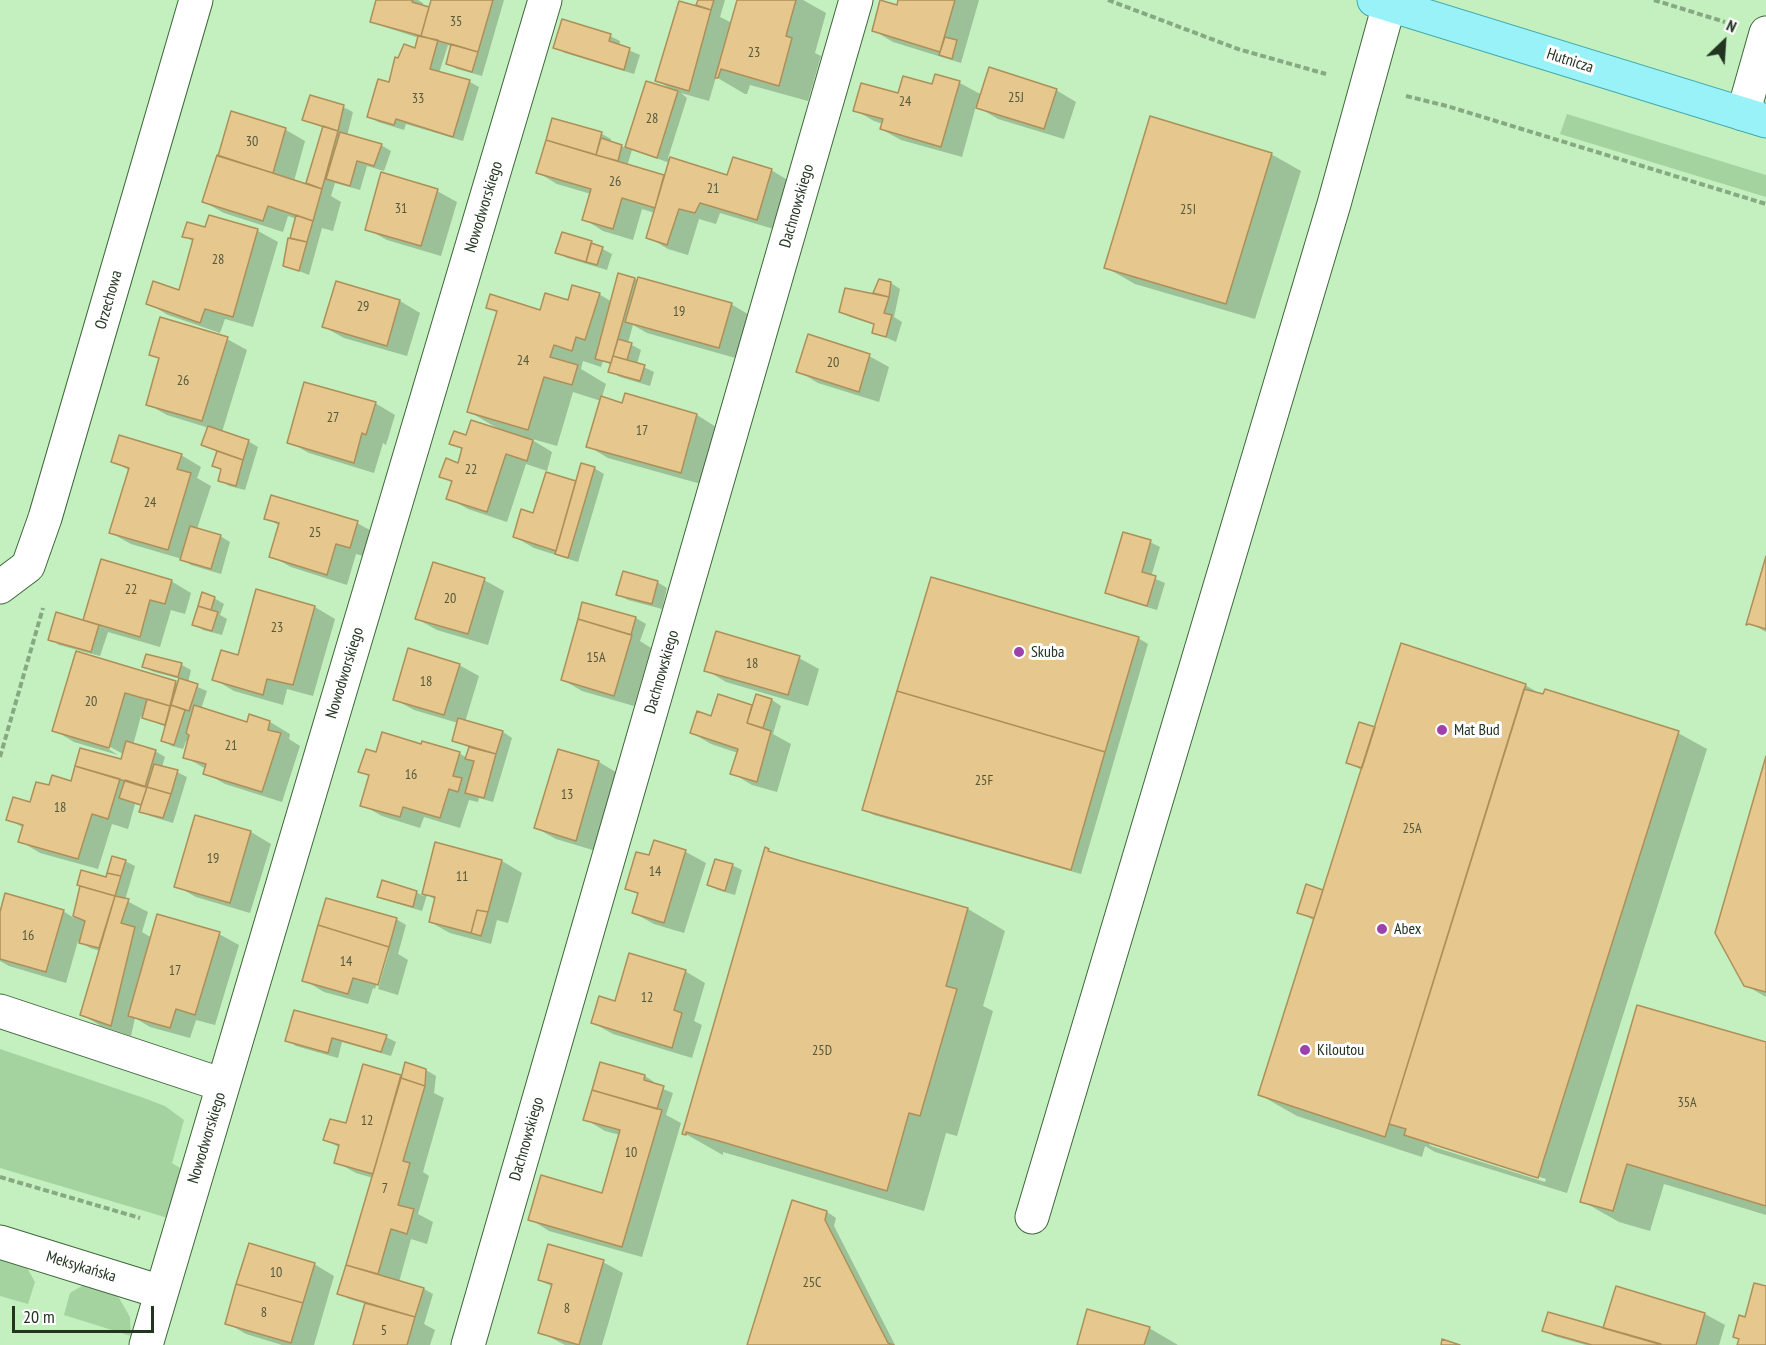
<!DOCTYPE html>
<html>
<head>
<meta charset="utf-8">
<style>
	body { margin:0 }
	#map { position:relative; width:1766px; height:1345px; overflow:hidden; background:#c3f0be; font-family:"PT Sans Narrow",sans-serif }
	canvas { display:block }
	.north { position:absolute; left:1694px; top:12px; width:60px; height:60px; -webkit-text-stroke:4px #fff; paint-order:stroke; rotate:25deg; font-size:16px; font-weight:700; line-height:24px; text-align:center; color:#233421 }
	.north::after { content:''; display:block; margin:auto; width:21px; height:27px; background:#233421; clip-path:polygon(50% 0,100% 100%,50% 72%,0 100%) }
	.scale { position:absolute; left:12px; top:1306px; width:142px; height:27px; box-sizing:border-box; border:3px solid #233421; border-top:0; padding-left:8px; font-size:18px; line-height:21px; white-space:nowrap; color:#233421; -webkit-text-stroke:4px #fff; paint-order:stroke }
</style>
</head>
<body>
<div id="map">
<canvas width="1766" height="1345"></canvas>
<div class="north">N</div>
<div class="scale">20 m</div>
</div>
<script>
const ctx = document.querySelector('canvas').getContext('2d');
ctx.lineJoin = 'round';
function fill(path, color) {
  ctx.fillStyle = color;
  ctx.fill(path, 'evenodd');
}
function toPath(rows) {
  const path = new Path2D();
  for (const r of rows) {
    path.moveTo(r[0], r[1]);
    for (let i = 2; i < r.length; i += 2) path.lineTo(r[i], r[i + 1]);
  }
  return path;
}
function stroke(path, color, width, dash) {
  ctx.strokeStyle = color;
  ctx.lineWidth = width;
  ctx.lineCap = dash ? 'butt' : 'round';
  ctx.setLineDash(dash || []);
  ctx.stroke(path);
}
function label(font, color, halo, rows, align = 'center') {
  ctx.font = font + ' "PT Sans Narrow",sans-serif';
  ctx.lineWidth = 6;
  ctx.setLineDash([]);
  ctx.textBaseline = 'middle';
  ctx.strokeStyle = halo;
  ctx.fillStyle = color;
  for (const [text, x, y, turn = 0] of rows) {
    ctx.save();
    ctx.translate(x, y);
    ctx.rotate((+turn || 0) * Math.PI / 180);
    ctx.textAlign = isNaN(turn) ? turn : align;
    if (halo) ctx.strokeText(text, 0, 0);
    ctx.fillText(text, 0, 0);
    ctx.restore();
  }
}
fill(toPath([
	[1567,114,1766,175,1766,197,1560,134],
	[0,1049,144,1098,165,1106,184,1120,172,1163,182,1169,168,1218,0,1168],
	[0,1258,26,1266,35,1282,28,1304,0,1296],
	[87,1283,112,1293,119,1298,130,1317,131,1336,64,1315,70,1293]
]), '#a5d3a0');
fill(toPath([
	[378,0,418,0,423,3,422,7,430,9,433,0,504,0,482,76,457,69,447,63,452,46,448,45,439,73,470,82,479,87,463,141,406,124,404,130,378,122,368,116,416,49,419,38,382,26,372,20],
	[699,0,725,0,720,17,732,23,739,0,803,0,826,13,815,53,821,56,808,101,750,85,747,94,745,94,716,77,709,101,681,93,687,98,668,158,728,177,771,170,791,182,777,230,720,213,716,224,699,219,688,255,668,249,648,237,655,213,642,209,633,240,603,231,584,219,591,194,557,184,537,172,553,120,602,134,611,139,610,142,626,148,647,83,673,90,657,81,704,9,698,4],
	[632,150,670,163,665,177,627,166],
	[900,0,979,0,961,63,893,42,873,30,898,7],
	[610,36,620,41,619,46,640,55,634,74,565,53,555,47],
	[936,76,960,83,982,95,1056,90,1076,102,1064,139,998,119,976,106,962,157,901,140,881,129,883,124,874,121,855,110,933,86],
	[343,107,353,112,347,136,381,145,391,151,384,171,367,166,360,190,335,183,331,196,341,202,333,231,322,228,309,275,284,265,297,219,288,216,283,232,224,213,204,202,232,113,286,130,305,141,294,181,314,187,307,183,324,128,304,119],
	[1271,154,1301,171,1255,319,1135,284,1105,267],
	[437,191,457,202,441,256,387,240,367,229],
	[210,217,258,231,278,242,253,327,225,319,220,333,168,315,148,303,180,292,194,242,184,236,206,229],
	[591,243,612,254,607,270,567,258,557,252],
	[634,279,731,304,751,316,739,359,647,333,633,325,628,343,641,350,637,364,654,372,650,386,620,377,610,371,612,365,603,361,601,367,583,361,581,369,606,384,602,397,623,405,697,415,716,427,701,484,608,458,588,446,601,401,573,392,557,446,529,438,552,452,547,471,526,464,507,522,468,509,448,498,453,483,441,476,459,465,463,450,451,443,497,428,468,411,498,313,487,307,541,311,599,294,612,302],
	[880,281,891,283,900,289,894,317,902,322,896,342,874,332,875,325,850,317,840,311,874,295],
	[337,283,400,301,420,313,407,356,344,338,324,327],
	[227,339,247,350,222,432,248,441,258,447,245,490,229,486,220,480,222,470,214,466,218,452,203,445,209,428,167,415,147,404,160,359,151,354],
	[869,356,889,367,879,402,818,383,798,371],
	[375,403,395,415,386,445,383,443,374,473,309,453,289,442],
	[181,455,201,467,197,478,211,486,197,529,220,536,230,542,221,574,191,565,182,559,131,544,111,533,130,471,113,461],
	[594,468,604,474,578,562,534,548,515,537,534,515],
	[266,518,357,523,377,534,370,558,356,554,347,585,291,567,271,556,280,526],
	[1150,542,1160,547,1151,577,1165,583,1157,610,1117,598,1107,592],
	[102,561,171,581,191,593,185,614,171,610,160,647,108,632,100,656,59,645,50,639,84,622],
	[1766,561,1766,632,1748,622],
	[484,580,504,591,488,645,437,630,417,619],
	[657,582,667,588,662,609,628,600,618,595],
	[258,591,315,607,335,619,313,696,287,689,283,705,234,691,214,679,239,657],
	[214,598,224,604,220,615,227,619,222,635,203,630,194,624],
	[584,604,636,618,646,624,640,641,651,648,634,706,582,691,563,680],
	[1138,638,1148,644,1081,874,874,815,864,810],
	[77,653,179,684,180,679,154,672,144,667,147,655,182,665,191,670,188,683,207,691,201,709,248,724,250,716,270,722,290,734,289,739,300,746,282,802,225,784,205,773,206,769,185,757,189,741,186,741,183,749,172,746,163,740,166,727,141,716,133,745,155,751,165,757,162,767,177,772,187,777,173,823,150,816,141,811,142,806,135,804,128,829,112,824,98,869,40,853,20,841,24,828,8,819,50,787,72,783,122,761,123,754,103,743,102,745,118,755,74,742,54,730],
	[799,658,819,669,808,706,726,682,706,670],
	[459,665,479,676,465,722,503,732,512,738,493,802,479,798,478,802,469,800,460,828,424,817,420,828,382,816,362,805,370,777,360,771,377,754,422,746,459,753,467,758,470,748,454,740,458,723,414,710,394,699],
	[1525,685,1544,696,1678,733,1707,749,1567,1193,1435,1152,1425,1146,1422,1157,1297,1116,1260,1095,1315,921,1298,912,1324,892,1363,771,1348,762,1376,729],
	[1426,1141,1546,1179,1545,1182,1431,1146],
	[757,696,772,700,781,706,773,734,791,744,777,792,752,785,732,773,738,753,711,744,692,733,712,718,753,707],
	[559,751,599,762,619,774,596,851,556,839,536,828],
	[1766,761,1766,997,1745,985],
	[251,832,271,844,250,913,196,897,176,886],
	[655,842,686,852,706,863,684,933,654,924,634,913,639,895,627,888,650,857],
	[436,843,502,861,522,873,508,923,497,920,491,944,450,933,430,922,436,900,427,895,422,911,389,901,379,896,416,892,423,896],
	[766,849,777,855,800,862,968,909,1005,931,983,1006,993,1011,957,1136,946,1133,924,1211,757,1162,723,1152,723,1155,721,1154,684,1133],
	[125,861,135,866,125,900,148,912,142,932,152,938,219,934,239,945,215,1025,196,1020,190,1038,150,1027,135,1018,131,1036,101,1026,81,1014,100,951,90,948,78,941,66,983,9,966,0,961,0,917,63,911,74,918,82,886,107,879],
	[732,865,742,870,735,895,718,890,709,885],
	[396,919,406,925,398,954,408,960,398,995,378,989,389,951,386,951,375,989,373,988,368,1004,324,992,304,980],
	[685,971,705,983,694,1021,702,1025,692,1058,613,1034,593,1023,616,1002],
	[295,1011,386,1037,396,1042,391,1056,342,1042,338,1058,296,1046,287,1040],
	[1766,1043,1766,1215,1664,1184,1650,1231,1619,1222,1582,1201],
	[364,1066,402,1077,426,1070,436,1076,434,1093,444,1098,423,1172,429,1176,418,1214,433,1222,427,1244,411,1239,399,1282,424,1289,433,1294,424,1324,435,1330,430,1345,355,1345,366,1304,349,1299,339,1293,373,1178,356,1173,336,1162,340,1148,325,1139,347,1125],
	[645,1076,654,1082,653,1085,673,1093,666,1115,681,1123,642,1257,549,1231,530,1219,603,1195,620,1135,605,1131,585,1119],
	[827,1212,836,1218,834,1226,895,1345,748,1345],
	[603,1262,623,1273,602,1345,565,1345,540,1332,553,1287,539,1280],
	[314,1264,334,1276,314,1345,282,1345,246,1334,227,1323],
	[1617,1288,1705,1314,1725,1325,1719,1345,1586,1345,1554,1336,1544,1330,1604,1330],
	[1149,1328,1178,1345,1079,1345]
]), '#0003');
const building = toPath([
	[376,0,413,0,412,2,429,7,421,36,370,22,376,0],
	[431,0,493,0,478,52,421,36,431,0],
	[698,0,714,0,711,10,696,5,698,0],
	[737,0,796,0,786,36,792,38,779,86,721,69,718,78,715,78,737,0],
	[880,0,897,5,898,0,955,0,940,52,872,31,880,0],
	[679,1,711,10,689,91,655,81,679,1],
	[562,19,611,34,609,41,630,48,624,70,553,48,562,19],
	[418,36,438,40,430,69,470,80,453,137,396,119,394,125,367,117,378,79,389,82,395,57,398,58,404,44,415,48,418,36],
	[945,37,957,40,952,59,939,55,945,37],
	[451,44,478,52,472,72,446,64,451,44],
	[989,67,1057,89,1044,129,976,108,989,67],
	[935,74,960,81,941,147,880,129,883,119,853,111,861,83,898,93,903,76,932,84,935,74],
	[646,81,678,91,657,158,625,147,646,81],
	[310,95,344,105,338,131,302,120,310,95],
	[231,111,286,128,273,173,218,156,231,111],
	[1150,116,1272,153,1226,304,1104,268,1150,116],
	[552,118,602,132,596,155,546,140,552,118],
	[323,126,338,131,322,189,306,183,323,126],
	[340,132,382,144,374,166,357,161,350,186,326,179,340,132],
	[601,138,622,145,618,161,596,155,601,138],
	[546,140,664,175,655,208,622,198,613,229,582,220,591,189,536,173,546,140],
	[217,155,322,189,313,221,268,206,263,221,202,202,217,155],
	[670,157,727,175,733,157,772,169,757,220,700,203,695,213,679,209,667,245,646,238,670,157],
	[381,172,438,189,421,246,365,230,381,172],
	[209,215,258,229,233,317,205,309,200,323,146,304,153,281,179,290,193,239,182,237,187,222,205,227,209,215],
	[296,215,313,221,307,242,290,238,296,215],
	[562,232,592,241,586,262,555,253,562,232],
	[288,238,307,242,299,271,283,266,288,238],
	[591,243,603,247,597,265,586,262,591,243],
	[618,273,635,278,611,363,595,359,618,273],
	[638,277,732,303,719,348,625,322,638,277],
	[879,279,891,282,889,297,873,293,879,279],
	[336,281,400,300,387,346,322,327,336,281],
	[572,285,600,293,585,340,576,337,572,351,554,345,550,357,578,365,572,385,544,377,528,430,467,412,497,311,486,308,490,294,540,310,545,293,568,300,572,285],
	[845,288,889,297,884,313,892,315,886,337,872,333,874,324,839,312,845,288],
	[160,317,228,337,202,421,146,405,159,358,149,355,160,317],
	[808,334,870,354,859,392,796,372,808,334],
	[618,339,632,343,627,360,613,356,618,339],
	[613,356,645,365,640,381,608,372,613,356],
	[304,382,376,402,366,435,362,433,354,463,287,443,304,382],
	[625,393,697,414,681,473,586,447,601,396,622,403,625,393],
	[471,420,533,440,527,461,506,454,487,512,446,499,452,481,439,477,446,458,458,463,462,448,449,444,454,431,466,435,471,420],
	[208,426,249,440,243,460,201,445,208,426],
	[119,435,182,454,177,469,191,473,168,550,109,533,129,468,111,462,119,435],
	[217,451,243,460,236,486,218,481,221,469,212,466,217,451],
	[581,463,595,467,568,558,555,554,581,463],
	[546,472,576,481,556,551,513,537,521,509,533,513,546,472],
	[271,495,358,521,350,548,336,544,327,575,269,557,279,523,264,519,271,495],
	[190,526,221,535,211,569,180,560,190,526],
	[1123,532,1151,540,1142,572,1156,576,1147,606,1105,593,1123,532],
	[1766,556,1766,629,1749,624,1746,625,1766,556],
	[101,559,172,580,165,604,150,600,140,637,83,620,101,559],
	[433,562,485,578,468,634,415,619,433,562],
	[623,571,658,581,652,604,616,595,623,571],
	[931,577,1139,637,1105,752,897,691,931,577],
	[256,589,315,606,293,685,267,679,263,695,212,680,221,650,238,655,256,589],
	[202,592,215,597,211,610,198,606,202,592],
	[582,602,636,617,631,635,578,619,582,602],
	[198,606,218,612,212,631,192,625,198,606],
	[56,612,99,625,91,652,48,640,56,612],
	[578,619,632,635,614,696,561,680,578,619],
	[716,631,800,656,788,695,704,671,716,631],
	[1401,643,1526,684,1385,1137,1258,1095,1401,643],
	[408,648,460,664,444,715,393,700,408,648],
	[76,651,176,681,170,706,125,693,109,748,52,731,76,651],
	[146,654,182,663,178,677,142,667,146,654],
	[179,678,198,684,189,711,171,705,179,678],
	[1524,689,1543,694,1545,689,1679,731,1538,1178,1404,1135,1406,1129,1389,1124,1524,689],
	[897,691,1105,752,1071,870,862,810,897,691],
	[718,694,752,705,747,723,771,731,757,782,730,774,738,749,690,733,697,711,711,716,718,694],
	[756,694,772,699,763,728,747,723,756,694],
	[147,699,170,706,165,725,142,718,147,699],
	[171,705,185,710,174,745,161,741,171,705],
	[194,705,247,722,249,714,270,721,268,730,281,733,262,792,203,774,206,764,183,758,189,735,186,733,194,705],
	[458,718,503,731,496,754,452,741,458,718],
	[1359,722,1375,727,1362,768,1346,763,1359,722],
	[382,732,421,744,422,741,460,752,453,776,462,778,458,792,449,789,440,818,403,807,400,817,360,806,369,775,358,772,366,749,376,752,382,732],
	[126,741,156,750,145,787,75,766,80,748,121,759,126,741],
	[469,747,496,754,484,798,465,793,474,761,465,759,469,747],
	[558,749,599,761,576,841,534,828,558,749],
	[1766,756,1766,992,1744,986,1715,933,1766,756],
	[154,764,178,770,171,794,147,787,154,764],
	[75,766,120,779,108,819,92,814,78,859,18,842,23,825,6,820,13,797,30,802,36,782,49,785,52,775,71,781,75,766],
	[125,780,147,787,141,805,119,798,125,780],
	[147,787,171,794,163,818,139,812,147,787],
	[195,815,251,831,230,903,174,887,195,815],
	[654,840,686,850,664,923,632,913,638,893,625,889,636,852,649,855,654,840],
	[435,842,502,860,488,912,477,910,471,933,429,922,435,897,422,894,435,842],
	[765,847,769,849,768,851,801,861,968,908,946,986,957,989,920,1116,909,1113,887,1191,719,1141,686,1132,686,1135,682,1134,765,847],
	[112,856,126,860,121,876,107,873,112,856],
	[715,859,733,864,725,891,707,885,715,859],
	[81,870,106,877,107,873,121,876,115,896,77,885,81,870],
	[382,880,417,891,413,907,377,897,382,880],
	[1306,884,1323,890,1314,918,1297,913,1306,884],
	[80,886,115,896,99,948,79,943,85,921,73,916,80,886],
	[5,893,64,910,46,972,0,959,0,912,5,893],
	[115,896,129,899,121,923,135,927,111,1026,80,1015,115,896],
	[326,898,397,918,389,947,318,925,326,898],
	[477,910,488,912,481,936,471,933,477,910],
	[157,914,220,932,195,1015,176,1009,170,1028,128,1016,157,914],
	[318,925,389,947,378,985,353,978,348,994,302,981,318,925],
	[629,953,686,970,674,1010,682,1013,672,1048,591,1023,599,996,615,1001,629,953],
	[1637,1005,1766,1042,1766,1206,1627,1164,1613,1211,1580,1202,1637,1005],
	[294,1010,387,1035,381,1052,332,1038,328,1053,285,1041,294,1010],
	[405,1062,426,1069,425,1086,401,1078,405,1062],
	[600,1062,645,1075,644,1080,664,1086,657,1109,592,1090,600,1062],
	[363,1064,401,1075,373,1174,334,1163,339,1145,323,1140,330,1119,346,1123,363,1064],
	[401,1078,425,1086,403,1161,410,1163,398,1205,414,1209,407,1234,391,1229,378,1274,346,1265,401,1078],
	[592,1090,662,1110,622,1247,528,1220,541,1175,602,1193,620,1130,583,1120,592,1090],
	[792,1200,827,1211,825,1220,888,1343,894,1345,747,1345,792,1200],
	[249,1243,315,1263,303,1303,236,1284,249,1243],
	[548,1244,604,1260,579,1345,538,1333,552,1284,538,1280,548,1244],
	[346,1265,424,1288,415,1317,337,1294,346,1265],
	[1754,1283,1766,1286,1766,1345,1737,1345,1739,1339,1733,1337,1739,1315,1745,1317,1754,1283],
	[236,1284,303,1303,291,1343,225,1324,236,1284],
	[1616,1286,1705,1313,1696,1345,1662,1345,1603,1328,1616,1286],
	[365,1303,415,1317,407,1345,353,1345,365,1303],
	[1087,1309,1150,1327,1144,1345,1077,1345,1087,1309],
	[1548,1312,1661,1344,1661,1345,1592,1345,1542,1331,1548,1312],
	[1442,1339,1460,1345,1441,1345,1442,1339]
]);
fill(building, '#e6c78e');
stroke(building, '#ad9059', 1.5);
const minor = toPath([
	[1743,114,1766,33],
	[0,587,28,566,45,518,196,0],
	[0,1011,223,1085],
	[1032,1217,1334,204,1389,5],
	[0,1242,161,1292],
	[146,1345,545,0],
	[468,1345,856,0]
]);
const major = toPath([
	[1374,0,1766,121]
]);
stroke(minor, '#3f673b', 35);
stroke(major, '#44aaab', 35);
stroke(toPath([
	[1108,0,1238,49,1326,74],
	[1654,0,1725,22],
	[1406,96,1447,106,1766,204],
	[0,757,43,608],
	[0,1177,140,1218]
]), '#86a882', 4, [6, 3]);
stroke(minor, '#fff', 33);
stroke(major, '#9af2f9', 33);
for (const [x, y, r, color] of [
	[1019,652,6,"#9d41ab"],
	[1442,730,6,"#9d41ab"],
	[1382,929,6,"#9d41ab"],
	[1305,1050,6,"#9d41ab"]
]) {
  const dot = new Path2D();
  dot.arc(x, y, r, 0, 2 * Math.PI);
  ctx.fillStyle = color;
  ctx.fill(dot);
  stroke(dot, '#fff', 2);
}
label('14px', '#54593c', null, [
	["35",456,22],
	["23",754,53],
	["25J",1016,98],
	["33",418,99],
	["24",905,102],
	["28",652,119],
	["30",252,142],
	["26",615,182],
	["21",713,189],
	["31",401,209],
	["25I",1188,210],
	["28",218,260],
	["29",363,307],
	["19",679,312],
	["24",523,361],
	["20",833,363],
	["26",183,381],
	["27",333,418],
	["17",642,431],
	["22",471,470],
	["24",150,503],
	["25",315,533],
	["22",131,590],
	["20",450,599],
	["23",277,628],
	["15A",596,658],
	["18",752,664],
	["18",426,682],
	["20",91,702],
	["21",231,746],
	["16",411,775],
	["25F",984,781],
	["13",567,795],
	["18",60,808],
	["25A",1412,829],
	["19",213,859],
	["14",655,872],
	["11",462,877],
	["16",28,936],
	["14",346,962],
	["17",175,971],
	["12",647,998],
	["25D",822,1051],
	["35A",1687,1103],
	["12",367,1121],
	["10",631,1153],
	["7",385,1189],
	["10",276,1273],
	["25C",812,1283],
	["8",567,1309],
	["8",264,1313],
	["5",384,1331]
]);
label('16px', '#233421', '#fff', [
	["Hutnicza",1570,61,18],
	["Dachnowskiego",797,206,-74],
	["Nowodworskiego",484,207,-73],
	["Orzechowa",109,300,-74],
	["Dachnowskiego",662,672,-74],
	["Nowodworskiego",345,673,-73],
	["Nowodworskiego",207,1138,-73],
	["Dachnowskiego",527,1139,-74],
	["Meksykańska",81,1267,17]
]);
label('16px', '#233421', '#fff', [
	["Skuba",1031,652],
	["Mat Bud",1454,730],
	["Abex",1394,929],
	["Kiloutou",1317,1050]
], 'left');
</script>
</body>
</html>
